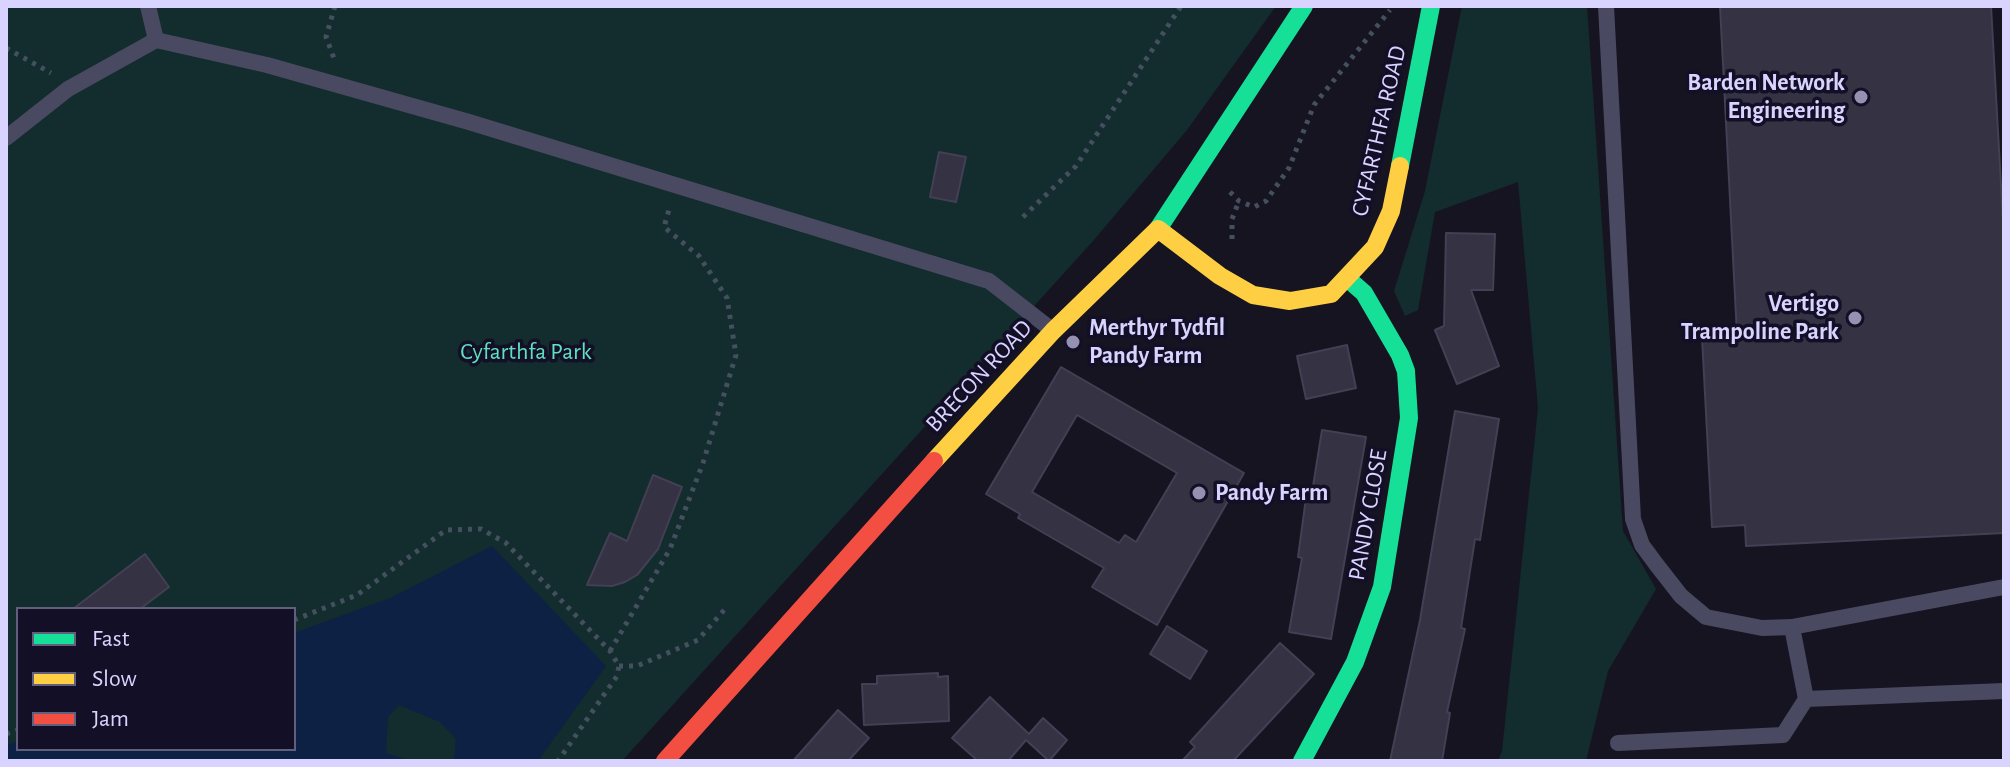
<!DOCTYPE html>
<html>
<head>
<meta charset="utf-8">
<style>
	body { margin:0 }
	#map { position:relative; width:2010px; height:767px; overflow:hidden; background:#161421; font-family:"Alegreya Sans",sans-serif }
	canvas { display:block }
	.frame { position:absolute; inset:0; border:8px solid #d9d4ff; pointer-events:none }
	.legend { position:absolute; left:16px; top:607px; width:280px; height:144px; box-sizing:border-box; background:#130f26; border:2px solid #625e7d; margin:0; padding:10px 14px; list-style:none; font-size:24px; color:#d9d4ff }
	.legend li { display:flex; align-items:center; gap:16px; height:40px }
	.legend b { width:40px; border:2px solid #625e7d }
</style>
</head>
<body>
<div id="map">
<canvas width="2010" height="767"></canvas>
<div class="frame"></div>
<ul class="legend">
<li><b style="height:10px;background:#16e098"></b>Fast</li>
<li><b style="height:10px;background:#ffcf43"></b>Slow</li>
<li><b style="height:10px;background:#f24e42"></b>Jam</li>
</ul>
</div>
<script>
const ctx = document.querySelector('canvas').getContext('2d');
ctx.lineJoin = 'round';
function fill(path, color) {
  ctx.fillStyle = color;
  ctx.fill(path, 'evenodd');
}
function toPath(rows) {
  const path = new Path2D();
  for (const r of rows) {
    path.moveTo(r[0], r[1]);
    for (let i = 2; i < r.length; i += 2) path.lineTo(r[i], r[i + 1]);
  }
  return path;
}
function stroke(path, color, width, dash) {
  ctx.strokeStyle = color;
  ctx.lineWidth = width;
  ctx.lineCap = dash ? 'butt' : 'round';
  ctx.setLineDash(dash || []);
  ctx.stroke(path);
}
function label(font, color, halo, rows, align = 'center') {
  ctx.font = font + ' "Alegreya Sans",sans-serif';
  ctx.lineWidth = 7;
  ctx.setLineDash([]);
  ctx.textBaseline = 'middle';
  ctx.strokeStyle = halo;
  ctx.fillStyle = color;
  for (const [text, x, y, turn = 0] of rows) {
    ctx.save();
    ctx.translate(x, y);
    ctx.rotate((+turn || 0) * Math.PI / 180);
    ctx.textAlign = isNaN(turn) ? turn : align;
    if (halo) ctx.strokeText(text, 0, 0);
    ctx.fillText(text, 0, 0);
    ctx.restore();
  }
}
fill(toPath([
	[6,6,1276,6,1187,130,1093,241,622,761,6,761],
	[18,609,294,609,294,749,18,749],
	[1462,6,1587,6,1623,531,1656,589,1608,671,1586,761,1498,761,1502,751,1538,408,1518,182,1435,212,1418,310,1405,316,1394,291,1425,191]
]), '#132c2d');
fill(toPath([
	[492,546,606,666,538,761,445,761,454,760,456,739,440,722,399,705,388,717,386,753,411,761,6,761,6,746,18,741,18,749,294,749,294,633,390,598]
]), '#0d2144');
const building = toPath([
	[1720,6,1991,6,2004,239,2004,533,1746,546,1745,525,1712,527,1702,337,1737,335,1720,6],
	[939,152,966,157,956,202,930,197,939,152],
	[1446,233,1495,234,1493,290,1471,290,1499,366,1457,384,1435,330,1444,326,1446,233],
	[1347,345,1356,388,1306,399,1297,356,1347,345],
	[1061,367,1244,473,1157,625,1092,587,1104,568,1018,518,1020,514,986,494,1061,367],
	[1077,415,1177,473,1136,542,1125,535,1119,543,1032,492,1077,415],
	[1455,411,1499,419,1480,540,1475,539,1461,628,1465,629,1447,712,1450,713,1442,761,1390,761,1420,620,1455,411],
	[1322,430,1366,437,1331,639,1289,632,1302,558,1298,557,1306,498,1311,499,1322,430],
	[653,475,682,487,658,549,637,575,625,582,612,586,587,585,610,533,627,541,653,475],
	[145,554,169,587,140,609,73,609,145,554],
	[1167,626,1207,651,1190,679,1150,654,1167,626],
	[1280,643,1314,674,1233,761,1182,761,1195,747,1190,742,1280,643],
	[938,673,938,677,948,676,949,721,864,725,862,684,877,684,877,676,938,673],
	[990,697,1029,734,1043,718,1067,740,1049,761,1026,740,1008,761,978,761,952,738,990,697],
	[838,710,869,738,848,761,793,761,838,710]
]);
fill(building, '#343243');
stroke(building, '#433f54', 2);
stroke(toPath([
	[335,6,326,37,335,61],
	[6,48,51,73],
	[1230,192,1239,201,1254,207,1266,201,1289,168,1314,105,1390,10],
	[1023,217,1076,166,1181,6],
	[1232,239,1232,219,1239,201],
	[294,620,357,595,446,530,481,529,506,543,610,651,619,666,617,676,558,761],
	[610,651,670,549,703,463,736,355,727,298,699,256,664,227,670,206],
	[619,666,637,666,698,640,725,609],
	[6,734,18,730]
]), '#44505f', 5, [4, 6]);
stroke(toPath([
	[148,6,156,40],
	[1606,6,1633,519,1642,545,1656,564,1681,596,1706,617,1762,628,1792,627,2004,587],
	[6,138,68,89,156,40,267,65,469,122,989,281,1052,330],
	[1792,627,1806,699],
	[1618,743,1783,735,1806,699,2004,691]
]), '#4a4962', 16);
stroke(toPath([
	[1400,166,1431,6],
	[1158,229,1304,6],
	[1302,761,1355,662,1382,587,1409,418,1406,371,1400,355,1364,293,1348,279]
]), '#16e098', 18);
stroke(toPath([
	[934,461,1053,331,1158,229,1220,276,1253,295,1290,301,1331,294,1375,247,1391,211,1400,166]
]), '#ffcf43', 18);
stroke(toPath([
	[665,761,934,461]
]), '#f24e42', 18);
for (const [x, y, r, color] of [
	[1861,97,8,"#9591b1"],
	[1855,318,8,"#9591b1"],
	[1073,342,8,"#9591b1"],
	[1199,493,8,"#9591b1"]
]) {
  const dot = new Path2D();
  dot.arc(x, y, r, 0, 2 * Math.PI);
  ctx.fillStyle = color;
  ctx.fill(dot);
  stroke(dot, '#130f26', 3);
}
label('bold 24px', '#d9d4ff', '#130f26', [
	["Barden Network",1845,83],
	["Engineering",1845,111],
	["Vertigo",1839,304],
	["Trampoline Park",1839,332],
	["Merthyr Tydfil",1089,328,"left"],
	["Pandy Farm",1089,356,"left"],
	["Pandy Farm",1215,493,"left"]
], 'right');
label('24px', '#d9d4ff', '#130f26', [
	["CYFARTHFA ROAD",1379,131,-77],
	["BRECON ROAD",979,376,-47],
	["PANDY CLOSE",1368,515,-80]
]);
label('24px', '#5fe0c0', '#130f26', [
	["Cyfarthfa Park",526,352]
]);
</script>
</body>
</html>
